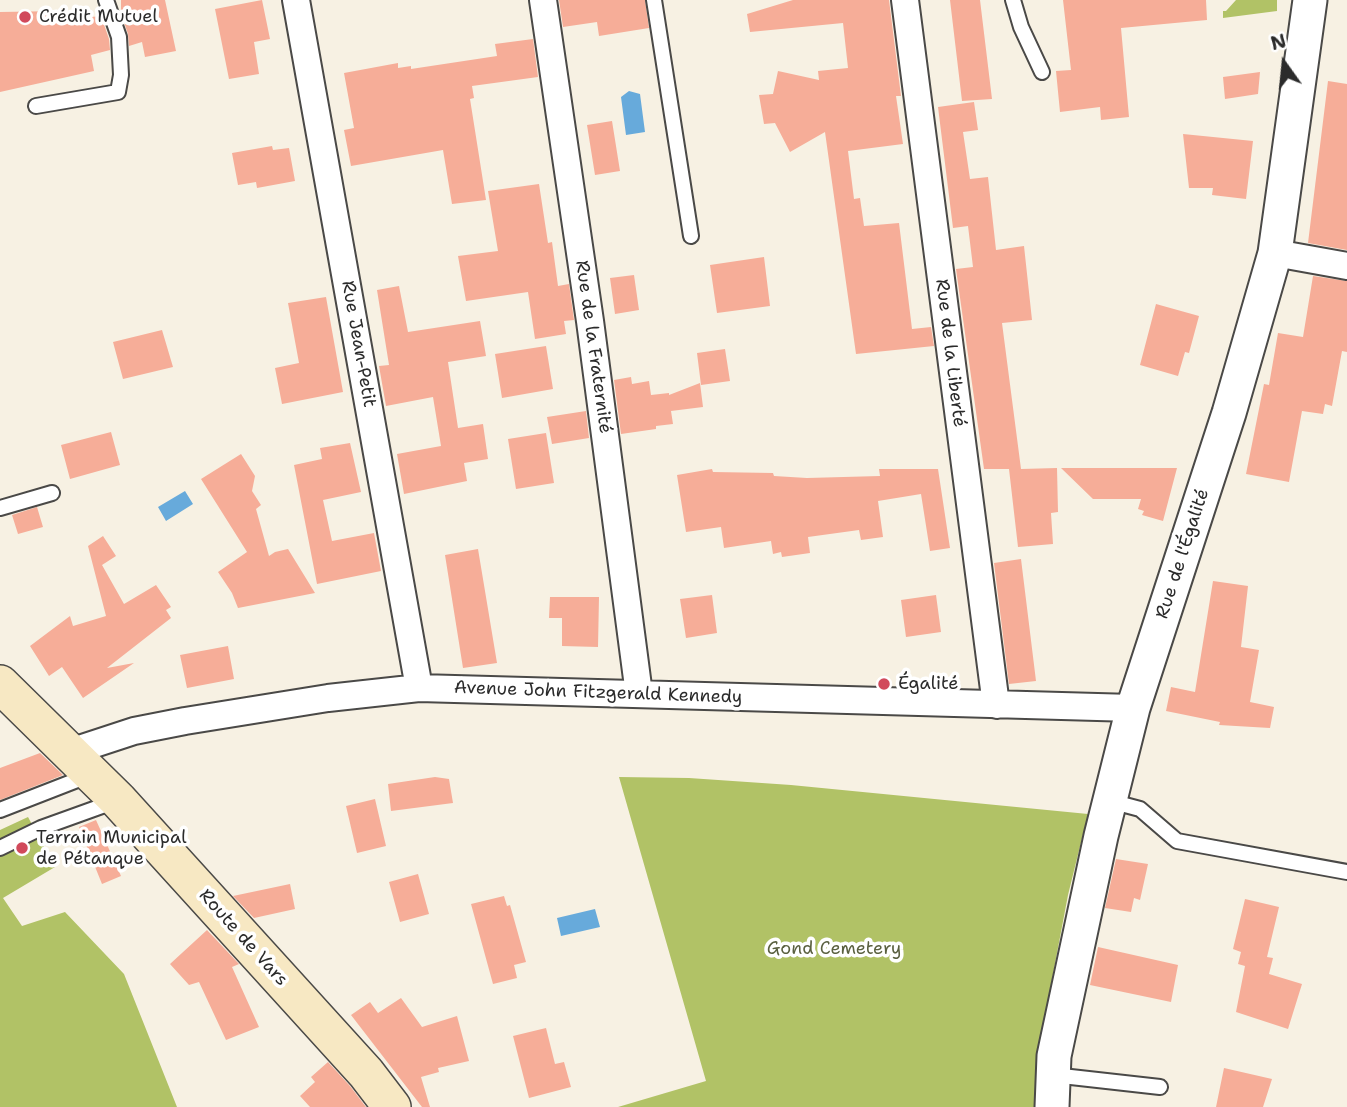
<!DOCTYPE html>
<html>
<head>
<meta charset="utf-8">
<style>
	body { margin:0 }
	#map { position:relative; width:1347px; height:1107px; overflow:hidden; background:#f7f1e3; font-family:"Shantell Sans",sans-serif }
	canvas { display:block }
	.north { position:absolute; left:1249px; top:28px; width:70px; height:70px; -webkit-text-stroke:5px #fff; paint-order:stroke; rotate:345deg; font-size:19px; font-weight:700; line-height:28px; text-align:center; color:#2b2b2b }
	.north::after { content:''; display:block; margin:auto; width:24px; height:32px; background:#2b2b2b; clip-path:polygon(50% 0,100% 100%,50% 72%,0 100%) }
</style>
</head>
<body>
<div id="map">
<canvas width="1347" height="1107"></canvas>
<div class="north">N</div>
</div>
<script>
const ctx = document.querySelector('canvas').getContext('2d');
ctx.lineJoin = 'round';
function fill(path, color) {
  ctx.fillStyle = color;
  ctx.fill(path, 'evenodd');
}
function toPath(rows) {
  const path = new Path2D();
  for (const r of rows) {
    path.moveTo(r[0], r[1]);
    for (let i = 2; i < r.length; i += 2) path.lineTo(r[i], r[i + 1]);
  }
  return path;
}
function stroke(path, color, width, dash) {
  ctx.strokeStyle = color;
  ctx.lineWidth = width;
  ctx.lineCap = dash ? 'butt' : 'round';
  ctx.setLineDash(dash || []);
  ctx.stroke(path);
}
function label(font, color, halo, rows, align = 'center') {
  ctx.font = font + ' "Shantell Sans",sans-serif';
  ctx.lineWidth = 7;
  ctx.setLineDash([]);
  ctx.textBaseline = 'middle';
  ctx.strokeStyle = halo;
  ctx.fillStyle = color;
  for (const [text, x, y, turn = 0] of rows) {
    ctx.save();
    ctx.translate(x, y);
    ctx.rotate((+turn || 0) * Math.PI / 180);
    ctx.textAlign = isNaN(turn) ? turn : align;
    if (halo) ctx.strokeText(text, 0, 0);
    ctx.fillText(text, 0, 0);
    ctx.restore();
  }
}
fill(toPath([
	[1236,0,1277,0,1277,11,1223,18,1223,11,1226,11],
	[619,777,689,778,791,785,1088,814,1068,895,1046,1011,1036,1107,618,1107,706,1081],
	[28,817,55,867,3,898,22,926,65,912,124,974,177,1107,0,1107,0,830]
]), '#b1c266');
fill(toPath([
	[629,91,640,94,645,132,626,135,621,97],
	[185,491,193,504,166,521,158,507],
	[595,909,600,927,561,936,557,918]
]), '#67aadb');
fill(toPath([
	[121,0,165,0,176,51,145,57,142,42,129,46,128,34,121,13],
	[262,0,270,39,254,42,259,74,229,79,215,9],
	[559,0,645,0,649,28,599,36,597,22,563,27],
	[793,0,889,0,901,96,896,96,903,144,848,151,854,199,860,198,864,226,899,223,912,329,931,327,934,346,856,354,825,132,790,152,775,123,764,124,759,95,773,94,778,71,819,80,818,71,848,68,843,23,750,32,747,14],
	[950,0,980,0,992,99,962,101],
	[1063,0,1206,0,1207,20,1121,28,1129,117,1101,120,1100,107,1060,112,1056,71,1071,70],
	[59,11,62,20,101,16,109,39,110,50,91,55,94,71,0,92,0,12],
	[533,39,538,77,472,86,474,98,470,99,486,200,452,204,443,150,351,166,344,130,354,128,344,73,398,63,398,68,411,66,411,69,497,56,495,44],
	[1260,72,1258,94,1225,99,1223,77],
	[1328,81,1347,84,1347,250,1308,243],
	[974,102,978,130,963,132,970,179,988,177,996,250,1024,246,1032,320,1002,323,1021,469,1057,468,1058,512,1051,513,1053,544,1018,547,1009,469,984,469,956,269,973,267,968,226,953,228,938,107],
	[612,121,620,171,595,175,587,125],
	[1183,134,1253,141,1246,199,1212,195,1213,188,1189,188],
	[272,146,273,150,289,148,295,181,257,188,256,182,238,185,232,153],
	[539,184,548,243,552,242,558,286,569,284,574,320,564,321,566,334,535,339,528,292,466,301,458,256,498,251,488,191],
	[764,257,770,306,717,313,710,265],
	[634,275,639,310,615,314,610,278],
	[1313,276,1347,281,1347,352,1342,351,1332,406,1325,404,1323,414,1302,411,1289,482,1246,474,1264,384,1269,385,1278,333,1303,337],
	[399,286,408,332,480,321,486,356,448,362,458,428,483,424,488,459,464,463,467,481,404,494,397,454,441,446,433,397,386,406,379,366,389,365,377,290],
	[326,297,343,392,282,404,275,368,299,363,288,303],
	[1156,304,1199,316,1189,353,1185,352,1178,376,1140,365],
	[162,330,173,367,123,379,113,342],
	[546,346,553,389,502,398,495,354],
	[725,349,730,381,701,385,697,353],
	[631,377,632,384,649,381,651,395,669,393,669,395,700,383,703,407,671,411,673,424,656,426,656,429,621,434,614,380],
	[586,411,589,438,552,444,547,417],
	[111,432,120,465,70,479,61,445],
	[546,433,554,483,516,489,508,439],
	[350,443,361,492,323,500,332,541,374,533,381,571,317,584,294,465,322,459,320,448],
	[241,454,255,476,252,491,261,505,256,509,269,556,275,552,288,549,315,593,238,608,232,593,218,572,247,552,201,479],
	[1061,468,1177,468,1163,521,1142,515,1144,511,1138,509,1141,499,1093,499],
	[712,469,713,472,773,473,774,476,807,478,880,476,879,469,938,469,950,548,930,551,921,494,878,501,883,537,861,540,859,530,808,537,810,553,782,557,781,552,773,554,771,541,724,548,721,527,686,532,677,475],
	[37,507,43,527,18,534,12,515],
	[103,536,116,556,102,565,124,604,156,585,171,607,166,610,171,618,107,668,134,663,83,698,62,667,49,676,30,646,70,616,73,626,106,616,88,546],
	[478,549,497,663,463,668,445,555],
	[1021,559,1036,681,1009,684,994,563],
	[1213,581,1248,586,1241,647,1259,650,1250,702,1274,707,1270,728,1219,725,1220,722,1166,711,1171,687,1195,692],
	[712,595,717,633,686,638,680,599],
	[936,595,941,632,906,637,901,600],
	[550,597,599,597,598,647,562,646,562,618,549,618],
	[228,646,234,679,187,688,180,655],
	[40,753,63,775,0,800,0,768],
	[435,777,449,779,453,803,391,811,388,784],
	[375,799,386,846,357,853,346,806],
	[96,820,121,876,102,884,79,827],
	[1116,859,1148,864,1140,900,1134,898,1131,912,1105,908],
	[418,874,429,914,400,922,389,882],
	[290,884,295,909,254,918,233,896],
	[504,896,507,906,510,905,526,962,514,965,517,978,493,984,471,904],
	[1245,899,1279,907,1267,957,1273,958,1269,974,1302,984,1288,1029,1236,1012,1245,966,1238,964,1241,952,1233,949],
	[207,930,239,964,232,967,259,1027,226,1040,199,982,189,985,170,964],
	[1098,947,1178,965,1171,1002,1090,985],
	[401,998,422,1027,457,1016,469,1061,438,1068,439,1072,421,1077,430,1107,422,1107,351,1015,370,1002,378,1013],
	[546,1028,555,1064,564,1062,571,1087,529,1098,513,1036],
	[328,1062,350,1086,366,1107,310,1107,300,1096,315,1082,311,1077],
	[1224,1068,1272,1079,1263,1107,1216,1107]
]), '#f6ad98');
const service = toPath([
	[654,0,691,236],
	[1013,0,1021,27,1042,72],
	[36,106,118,92,121,75,119,37,106,0],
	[0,508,52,493],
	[1110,801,1140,809,1177,841,1347,872],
	[0,810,90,775],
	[0,848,41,828,116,801],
	[1053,1075,1160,1087]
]);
const minor = toPath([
	[296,0,419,688],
	[543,0,590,321,639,694],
	[905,0,996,705],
	[1275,253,1347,266],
	[70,752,134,731,185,721,328,698,419,688,1133,708]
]);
const tertiary = toPath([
	[1052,1107,1054,1056,1101,836,1133,708,1229,413,1275,253,1310,0]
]);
const secondary = toPath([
	[0,684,118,800,366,1073,392,1107]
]);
stroke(service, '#4a4947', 18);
stroke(minor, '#4a4947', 30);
stroke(tertiary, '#4a4947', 37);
stroke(secondary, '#4a4947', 40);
stroke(service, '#fff', 14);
stroke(minor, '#fff', 26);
stroke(tertiary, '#fff', 33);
stroke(secondary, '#f7e8c3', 37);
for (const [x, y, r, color] of [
	[25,17,7,"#d1495b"],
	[884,684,7,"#d1495b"],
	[22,848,7,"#d1495b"]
]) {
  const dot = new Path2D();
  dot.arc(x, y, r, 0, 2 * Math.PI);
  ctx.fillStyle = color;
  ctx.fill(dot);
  stroke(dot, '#fff', 2.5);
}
label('18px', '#2b2b2b', '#fff', [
	["Crédit Mutuel",39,17],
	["Égalité",898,684],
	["Terrain Municipal",36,838],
	["de Pétanque",36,859]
], 'left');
label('18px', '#2b2b2b', '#fff', [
	["Rue Jean-Petit",358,344,80],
	["Rue de la Fraternité",593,347,82],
	["Rue de la Liberté",950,353,83],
	["Rue de l'Égalité",1183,554,-72],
	["Avenue John Fitzgerald Kennedy",598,693,2],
	["Route de Vars",243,938,48]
]);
label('18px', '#5a6040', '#fff', [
	["Gond Cemetery",834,949]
]);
</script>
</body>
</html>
